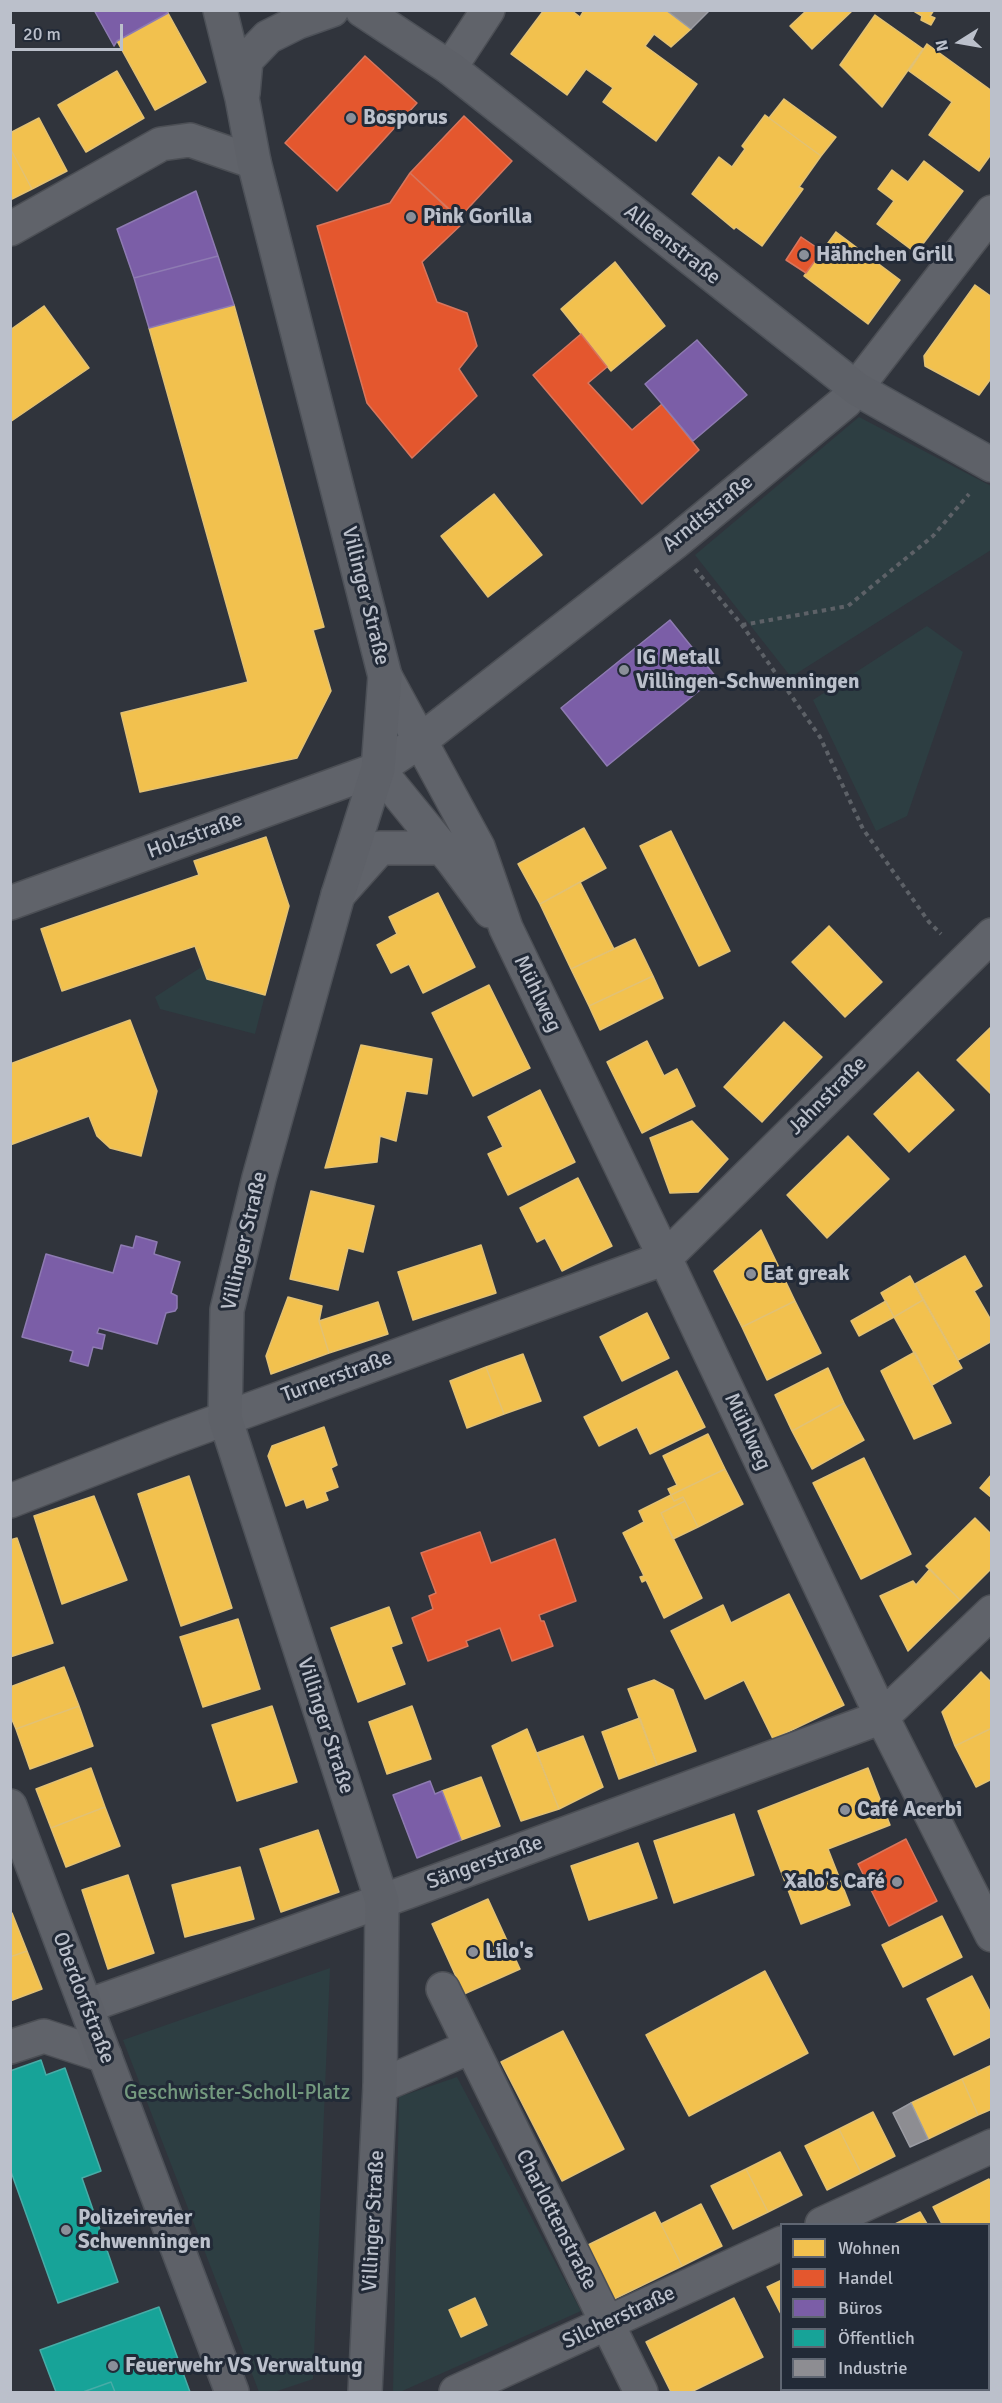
<!DOCTYPE html>
<html>
<head>
<meta charset="utf-8">
<style>
	body { margin:0 }
	#map { position:relative; width:1002px; height:2403px; overflow:hidden; background:#30343c; font-family:Signika,sans-serif }
	canvas { display:block }
	.frame { position:absolute; inset:0; border:12px solid #bbc0cb; pointer-events:none }
	.legend { position:absolute; left:780px; top:2223px; width:210px; height:168px; box-sizing:border-box; background:#222a37; border:2px solid #5f6672; margin:0; padding:8px 10px; list-style:none; font-size:18px; color:#bbc0cb }
	.legend li { display:flex; align-items:center; gap:12px; height:30px }
	.legend b { width:30px; border:2px solid #5f6672 }
	.north { position:absolute; left:930px; top:12px; width:60px; height:60px; -webkit-text-stroke:4px #222a37; paint-order:stroke; rotate:259deg; font-size:16px; font-weight:700; line-height:24px; text-align:center; color:#bbc0cb }
	.north::after { content:''; display:block; margin:auto; width:21px; height:27px; background:#bbc0cb; clip-path:polygon(50% 0,100% 100%,50% 72%,0 100%) }
	.scale { position:absolute; left:12px; top:24px; width:111px; height:27px; box-sizing:border-box; border:3px solid #bbc0cb; border-top:0; padding-left:8px; font-size:18px; line-height:21px; white-space:nowrap; color:#bbc0cb; -webkit-text-stroke:4px #222a37; paint-order:stroke }
</style>
</head>
<body>
<div id="map">
<canvas width="1002" height="2403"></canvas>
<div class="frame"></div>
<ul class="legend">
<li><b style="height:16px;background:#f2c14e"></b>Wohnen</li>
<li><b style="height:16px;background:#e4572e"></b>Handel</li>
<li><b style="height:16px;background:#7b5ea7"></b>Büros</li>
<li><b style="height:16px;background:#17a398"></b>Öffentlich</li>
<li><b style="height:16px;background:#8d8d92"></b>Industrie</li>
</ul>
<div class="north">N</div>
<div class="scale">20 m</div>
</div>
<script>
const ctx = document.querySelector('canvas').getContext('2d');
ctx.lineJoin = 'round';
function fill(path, color) {
  ctx.fillStyle = color;
  ctx.fill(path, 'evenodd');
}
function toPath(rows) {
  const path = new Path2D();
  for (const r of rows) {
    path.moveTo(r[0], r[1]);
    for (let i = 2; i < r.length; i += 2) path.lineTo(r[i], r[i + 1]);
  }
  return path;
}
function stroke(path, color, width, dash) {
  ctx.strokeStyle = color;
  ctx.lineWidth = width;
  ctx.lineCap = dash ? 'butt' : 'round';
  ctx.setLineDash(dash || []);
  ctx.stroke(path);
}
function label(font, color, halo, rows, align = 'center') {
  ctx.font = font + ' Signika,sans-serif';
  ctx.lineWidth = 6;
  ctx.setLineDash([]);
  ctx.textBaseline = 'middle';
  ctx.strokeStyle = halo;
  ctx.fillStyle = color;
  for (const [text, x, y, turn = 0] of rows) {
    ctx.save();
    ctx.translate(x, y);
    ctx.rotate((+turn || 0) * Math.PI / 180);
    ctx.textAlign = isNaN(turn) ? turn : align;
    if (halo) ctx.strokeText(text, 0, 0);
    ctx.fillText(text, 0, 0);
    ctx.restore();
  }
}
fill(toPath([
	[859,417,991,486,991,550,791,677,695,555],
	[927,626,963,652,907,816,876,831,813,700],
	[203,966,207,979,265,995,255,1034,160,1009,155,997],
	[330,1968,313,2379,274,2392,259,2392,123,2040],
	[457,2077,581,2311,400,2392,393,2392,399,2097]
]), '#2d3e42');
const homes = toPath([
	[544,10,571,10,580,17,584,10,666,10,691,29,671,47,654,34,645,46,697,84,656,141,603,102,613,88,586,69,567,95,511,54,544,10],
	[807,10,853,10,812,49,790,26,807,10],
	[912,10,934,10,930,16,935,18,931,25,921,20,922,16,912,10],
	[168,13,206,82,155,110,117,41,168,13],
	[875,15,923,49,882,107,840,65,875,15],
	[927,44,992,91,992,153,979,171,929,135,952,102,909,71,927,44],
	[117,71,144,118,86,152,58,105,117,71],
	[784,99,836,137,821,156,769,118,784,99],
	[765,115,821,156,799,187,803,189,762,246,736,227,734,229,692,194,719,157,732,167,745,149,742,146,765,115],
	[39,118,67,171,32,189,10,148,10,133,39,118],
	[10,148,32,189,10,200,10,148],
	[924,161,963,191,916,253,877,224,894,201,878,189,892,170,908,182,924,161],
	[836,232,900,280,868,324,804,276,836,232],
	[615,262,665,326,611,371,561,309,615,262],
	[975,285,992,297,992,377,979,395,925,366,924,356,975,285],
	[234,305,324,627,313,630,331,691,297,758,140,792,121,713,248,682,149,328,234,305],
	[44,306,89,368,10,422,10,330,44,306],
	[494,494,542,555,488,597,441,536,494,494],
	[584,828,606,868,540,904,518,864,584,828],
	[671,831,730,951,699,966,640,846,671,831],
	[266,837,289,906,265,995,207,979,195,946,62,991,41,929,199,875,194,861,266,837],
	[580,882,614,949,571,969,540,904,580,882],
	[438,893,475,967,423,993,409,964,391,973,377,945,397,934,389,917,438,893],
	[829,926,882,982,845,1017,792,962,829,926],
	[635,939,653,976,589,1006,571,969,635,939],
	[653,976,663,998,600,1030,589,1006,653,976],
	[489,985,530,1068,473,1096,432,1013,489,985],
	[130,1020,157,1091,141,1156,110,1148,97,1136,89,1116,10,1145,10,1064,130,1020],
	[784,1022,822,1057,762,1122,724,1087,784,1022],
	[992,1026,992,1095,957,1060,992,1026],
	[647,1041,664,1076,677,1069,695,1106,642,1133,607,1062,647,1041],
	[361,1045,432,1059,427,1094,406,1091,396,1141,380,1136,377,1162,325,1168,361,1045],
	[918,1072,954,1110,909,1152,874,1114,918,1072],
	[540,1090,575,1162,508,1195,488,1154,503,1147,488,1117,540,1090],
	[692,1121,728,1159,698,1192,670,1193,650,1138,692,1121],
	[848,1136,889,1179,827,1238,787,1195,848,1136],
	[578,1178,612,1246,562,1271,545,1238,537,1242,520,1208,578,1178],
	[311,1191,374,1206,363,1252,348,1248,338,1290,290,1279,311,1191],
	[761,1230,795,1301,742,1327,714,1271,761,1230],
	[481,1245,496,1293,413,1320,398,1272,481,1245],
	[965,1256,982,1286,974,1291,992,1322,992,1341,958,1360,915,1284,965,1256],
	[910,1276,923,1300,894,1317,881,1293,910,1276],
	[288,1297,322,1306,319,1321,329,1353,271,1374,266,1356,288,1297],
	[923,1300,962,1368,932,1385,894,1317,923,1300],
	[795,1301,821,1353,767,1380,742,1327,795,1301],
	[886,1301,894,1317,859,1336,851,1321,886,1301],
	[378,1302,388,1334,329,1353,319,1321,378,1302],
	[647,1313,669,1358,622,1381,600,1337,647,1313],
	[915,1352,951,1423,914,1439,881,1371,915,1352],
	[523,1354,541,1401,504,1414,486,1367,523,1354],
	[486,1367,504,1414,467,1428,450,1381,486,1367],
	[828,1368,844,1403,792,1431,775,1395,828,1368],
	[677,1371,705,1427,650,1454,637,1427,599,1446,584,1417,677,1371],
	[844,1403,864,1440,812,1469,792,1431,844,1403],
	[324,1427,337,1465,331,1468,338,1487,325,1492,328,1500,307,1508,304,1499,286,1506,268,1456,272,1446,324,1427],
	[708,1434,725,1469,671,1495,668,1489,677,1485,663,1456,708,1434],
	[864,1458,911,1554,861,1579,813,1483,864,1458],
	[725,1469,743,1504,698,1527,683,1497,674,1501,671,1495,725,1469],
	[992,1474,992,1498,980,1488,992,1474],
	[189,1476,232,1608,181,1626,138,1494,189,1476],
	[671,1495,674,1501,683,1497,685,1501,661,1513,702,1598,664,1618,646,1580,642,1582,640,1577,644,1576,623,1533,644,1522,639,1511,671,1495],
	[94,1496,127,1580,62,1604,34,1516,94,1496],
	[685,1501,698,1527,673,1539,661,1513,685,1501],
	[975,1518,992,1535,992,1568,960,1600,926,1566,975,1518],
	[17,1538,53,1643,10,1657,10,1540,17,1538],
	[930,1569,960,1600,908,1651,880,1596,913,1581,916,1585,930,1569],
	[789,1594,844,1705,773,1739,744,1680,705,1699,671,1631,723,1605,731,1623,789,1594],
	[389,1607,402,1643,391,1647,405,1684,358,1702,331,1628,389,1607],
	[238,1619,260,1689,203,1707,180,1637,238,1619],
	[64,1667,79,1706,16,1729,10,1715,10,1687,64,1667],
	[981,1672,992,1683,992,1728,955,1746,942,1712,981,1672],
	[654,1680,673,1690,696,1751,657,1765,628,1689,654,1680],
	[79,1706,93,1746,30,1769,16,1729,79,1706],
	[272,1706,297,1782,237,1801,212,1725,272,1706],
	[412,1706,431,1759,387,1774,369,1722,412,1706],
	[640,1718,657,1765,619,1779,602,1732,640,1718],
	[992,1728,992,1779,976,1787,955,1746,992,1728],
	[527,1729,559,1809,521,1821,492,1746,527,1729],
	[583,1736,603,1787,559,1809,537,1753,583,1736],
	[91,1768,105,1807,51,1828,36,1789,91,1768],
	[868,1768,890,1825,828,1849,850,1905,801,1924,758,1811,868,1768],
	[481,1777,500,1826,461,1840,442,1791,481,1777],
	[105,1807,120,1846,66,1867,51,1828,105,1807],
	[734,1814,754,1875,674,1903,654,1841,734,1814],
	[318,1830,339,1892,281,1912,260,1849,318,1830],
	[638,1843,657,1898,589,1920,571,1866,638,1843],
	[240,1867,254,1919,185,1937,172,1885,240,1867],
	[128,1875,154,1953,108,1969,82,1890,128,1875],
	[488,1899,520,1969,464,1994,432,1924,488,1899],
	[12,1913,27,1951,10,1957,10,1914,12,1913],
	[942,1916,962,1957,903,1987,882,1945,942,1916],
	[27,1951,42,1989,10,2001,10,1957,27,1951],
	[765,1971,808,2053,689,2116,646,2035,765,1971],
	[972,1976,992,2015,992,2036,954,2055,927,1999,972,1976],
	[563,2031,624,2149,562,2181,501,2062,563,2031],
	[992,2065,992,2109,978,2115,962,2079,992,2065],
	[962,2079,978,2115,928,2139,911,2103,962,2079],
	[873,2112,895,2156,861,2173,839,2129,873,2112],
	[839,2129,861,2173,827,2190,805,2146,839,2129],
	[780,2152,802,2195,768,2212,746,2169,780,2152],
	[746,2169,768,2212,733,2229,711,2186,746,2169],
	[989,2179,992,2185,992,2243,988,2245,988,2224,942,2224,933,2207,989,2179],
	[701,2204,722,2246,682,2266,661,2224,701,2204],
	[655,2212,682,2266,614,2299,588,2245,655,2212],
	[920,2212,927,2224,895,2224,920,2212],
	[782,2280,782,2316,767,2287,782,2280],
	[475,2298,487,2325,461,2337,449,2310,475,2298],
	[734,2298,763,2357,691,2392,671,2392,646,2342,734,2298]
]);
fill(homes, '#f2c14e');
stroke(homes, '#e2c174', 1.5);
const shops = toPath([
	[365,56,417,103,337,191,285,143,365,56],
	[464,116,512,161,459,218,410,173,464,116],
	[410,173,463,223,422,262,437,302,467,313,477,346,459,369,477,396,412,458,367,403,317,226,390,203,410,173],
	[801,237,822,251,806,273,786,260,801,237],
	[581,334,607,367,588,383,632,430,662,404,699,450,642,504,533,375,581,334],
	[480,1532,491,1563,555,1539,576,1601,539,1615,541,1621,544,1621,553,1646,512,1661,500,1628,466,1641,468,1646,428,1661,412,1618,433,1609,429,1596,436,1593,421,1553,480,1532],
	[906,1839,937,1901,889,1926,858,1864,906,1839]
]);
fill(shops, '#e4572e');
stroke(shops, '#d8765d', 1.5);
const offices = toPath([
	[94,10,166,10,168,13,117,41,114,46,94,10],
	[196,191,218,256,134,278,117,229,196,191],
	[218,256,234,305,149,328,134,278,218,256],
	[697,340,747,395,693,441,645,384,697,340],
	[670,620,716,677,607,766,561,708,670,620],
	[136,1236,157,1242,154,1254,180,1262,171,1293,177,1296,177,1308,175,1311,166,1313,157,1344,99,1328,97,1333,105,1335,102,1349,93,1347,88,1366,70,1361,73,1351,22,1337,46,1254,113,1273,121,1245,133,1248,136,1236],
	[430,1781,435,1794,442,1791,461,1840,417,1858,393,1795,430,1781]
]);
fill(offices, '#7b5ea7');
stroke(offices, '#8e7bb2', 1.5);
const public = toPath([
	[41,2060,46,2075,65,2068,101,2171,82,2178,118,2282,58,2303,10,2169,10,2071,41,2060],
	[159,2307,190,2392,115,2392,111,2382,83,2392,56,2392,40,2350,159,2307],
	[111,2382,115,2392,83,2392,111,2382]
]);
fill(public, '#17a398');
stroke(public, '#48aca7', 1.5);
const industry = toPath([
	[666,10,710,10,691,29,666,10],
	[911,2103,928,2139,910,2147,893,2113,911,2103]
]);
fill(industry, '#8d8d92');
stroke(industry, '#9b9ca3', 1.5);
const street = toPath([
	[450,68,488,10],
	[10,229,161,144,190,140,254,162],
	[385,676,478,847,506,928,665,1258,882,1717,992,1935],
	[378,769,453,861,490,911],
	[338,895,380,848,442,848],
	[10,903,378,769,420,741,674,543,846,401,992,212],
	[10,1501,172,1438,665,1258,992,935],
	[443,1989,641,2392],
	[87,2006,407,1892,882,1717,992,1612],
	[10,2047,44,2036,105,2056],
	[380,2086,470,2047],
	[822,2224,992,2146],
	[456,2392,782,2243]
]);
const secondary = toPath([
	[220,10,242,98,254,162,385,676,378,769,338,895,259,1178,227,1310,225,1418,382,1901,380,2086,365,2392],
	[362,10,450,68,857,389,992,465],
	[243,93,246,60,268,37,298,22,332,10],
	[10,1806,232,2392]
]);
stroke(street, '#4c4f55', 36);
stroke(secondary, '#4d5158', 36);
stroke(toPath([
	[695,569,742,625,820,737,863,829,929,922,941,934],
	[742,625,848,606,933,536,969,494]
]), '#5d6167', 4, [4.5, 4.5]);
stroke(street, '#60636a', 33);
stroke(secondary, '#5e6168', 33);
for (const [x, y, r, color] of [
	[351,118,6,"#8a8f99"],
	[411,217,6,"#8a8f99"],
	[804,255,6,"#8a8f99"],
	[624,670,6,"#8a8f99"],
	[751,1274,6,"#8a8f99"],
	[845,1810,6,"#8a8f99"],
	[897,1882,6,"#8a8f99"],
	[473,1952,6,"#8a8f99"],
	[66,2230,6,"#8a8f99"],
	[113,2366,6,"#8a8f99"]
]) {
  const dot = new Path2D();
  dot.arc(x, y, r, 0, 2 * Math.PI);
  ctx.fillStyle = color;
  ctx.fill(dot);
  stroke(dot, '#222a37', 2);
}
label('bold 21px', '#bbc0cb', '#222a37', [
	["Bosporus",363,118],
	["Pink Gorilla",423,217],
	["Hähnchen Grill",816,255],
	["IG Metall",636,658],
	["Villingen-Schwenningen",636,682],
	["Eat greak",763,1274],
	["Café Acerbi",857,1810],
	["Xalo's Café",885,1882,"right"],
	["Lilo's",485,1952],
	["Polizeirevier",78,2218],
	["Schwenningen",78,2242],
	["Feuerwehr VS Verwaltung",125,2366]
], 'left');
label('21px', '#bbc0cb', '#222a37', [
	["Alleenstraße",672,245,38],
	["Arndtstraße",708,514,-39],
	["Villinger Straße",365,596,76],
	["Holzstraße",195,836,-20],
	["Mühlweg",537,994,64],
	["Jahnstraße",828,1096,-45],
	["Villinger Straße",245,1241,-77],
	["Turnerstraße",337,1377,-20],
	["Mühlweg",747,1432,65],
	["Villinger Straße",325,1726,72],
	["Sängerstraße",485,1863,-20],
	["Oberdorfstraße",83,1998,69],
	["Charlottenstraße",556,2220,63],
	["Villinger Straße",374,2221,-87],
	["Silcherstraße",619,2318,-25]
]);
label('21px', '#749a7f', '#222a37', [
	["Geschwister-Scholl-Platz",237,2093]
]);
</script>
</body>
</html>
